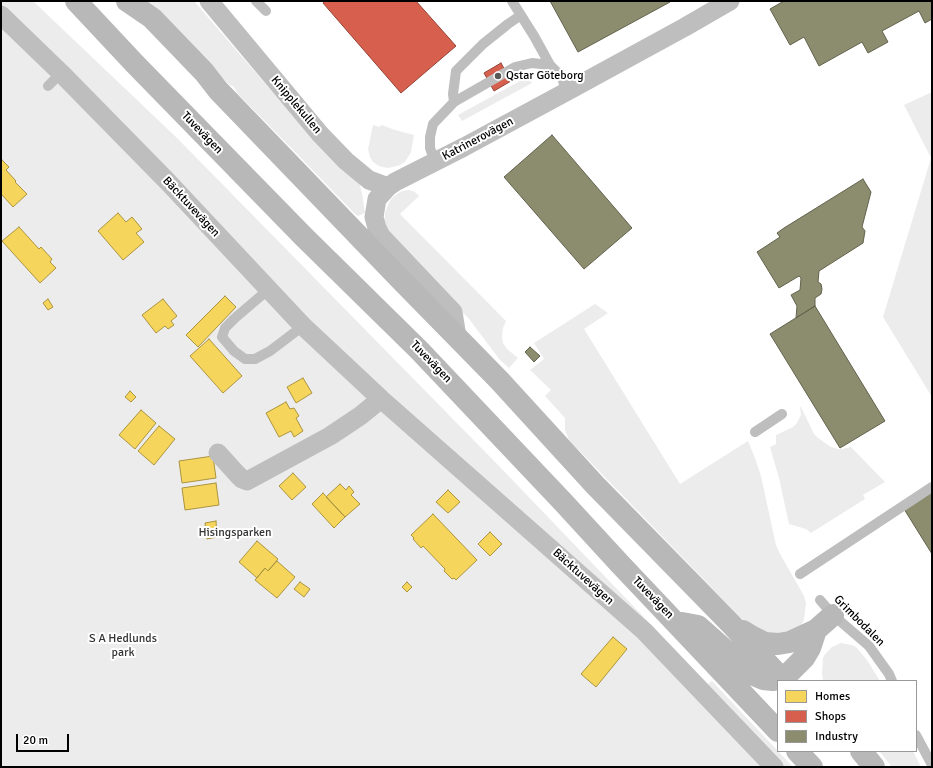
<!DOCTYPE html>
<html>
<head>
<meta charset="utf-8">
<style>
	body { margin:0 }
	#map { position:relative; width:933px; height:768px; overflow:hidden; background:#fff; font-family:Signika,sans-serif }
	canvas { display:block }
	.frame { position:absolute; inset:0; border:2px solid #000; pointer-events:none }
	.legend { position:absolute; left:777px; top:680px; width:140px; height:72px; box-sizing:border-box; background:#fff; border:1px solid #999; margin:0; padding:5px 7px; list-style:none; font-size:12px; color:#000 }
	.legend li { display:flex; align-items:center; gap:8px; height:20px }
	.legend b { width:20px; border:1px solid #999 }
	.scale { position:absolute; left:16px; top:734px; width:53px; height:18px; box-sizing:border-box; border:2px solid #000; border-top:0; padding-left:5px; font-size:12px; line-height:14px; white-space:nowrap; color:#000; -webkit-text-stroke:3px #fff; paint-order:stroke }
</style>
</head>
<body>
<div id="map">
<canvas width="933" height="768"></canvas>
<div class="frame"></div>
<ul class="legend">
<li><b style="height:11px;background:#f6d55c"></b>Homes</li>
<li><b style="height:11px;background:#d6604d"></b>Shops</li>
<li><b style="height:11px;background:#8c8c6e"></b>Industry</li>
</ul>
<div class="scale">20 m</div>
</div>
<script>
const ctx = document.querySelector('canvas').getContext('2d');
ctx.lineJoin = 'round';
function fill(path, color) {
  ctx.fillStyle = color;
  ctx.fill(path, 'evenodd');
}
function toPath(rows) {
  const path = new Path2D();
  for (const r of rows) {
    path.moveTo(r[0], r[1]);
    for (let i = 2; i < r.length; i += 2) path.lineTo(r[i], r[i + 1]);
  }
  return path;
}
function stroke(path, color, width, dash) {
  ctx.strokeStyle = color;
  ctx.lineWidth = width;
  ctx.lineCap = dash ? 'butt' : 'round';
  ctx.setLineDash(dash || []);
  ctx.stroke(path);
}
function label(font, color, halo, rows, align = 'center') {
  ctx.font = font + ' Signika,sans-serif';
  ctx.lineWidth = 4;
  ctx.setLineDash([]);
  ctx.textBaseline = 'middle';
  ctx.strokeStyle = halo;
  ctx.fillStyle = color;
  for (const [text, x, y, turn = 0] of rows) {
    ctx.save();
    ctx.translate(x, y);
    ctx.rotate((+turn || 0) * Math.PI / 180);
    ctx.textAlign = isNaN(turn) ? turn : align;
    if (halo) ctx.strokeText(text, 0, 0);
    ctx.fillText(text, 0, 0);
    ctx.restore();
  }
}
fill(toPath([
	[1,1,33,1,177,138,500,467,708,684,712,681,793,767,1,767],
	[138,1,194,1,293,116,359,182,362,193,365,213,358,216,355,214,351,210,299,156,238,94,234,87,230,85],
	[527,77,532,83,462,121,458,115],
	[932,92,932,397,883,317,931,158,904,105],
	[373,125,379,127,382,125,395,130,414,135,411,152,405,162,400,165,393,167,387,168,379,166,373,162,370,157,368,149],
	[409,190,415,192,419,196,400,214,506,321,503,328,502,337,503,343,507,349,518,358,509,368,500,360,469,319,389,236,385,221,385,213,388,205,391,199,397,194,402,191],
	[595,304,608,313,584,329,680,484,748,441,755,458,761,476,776,545,779,552,804,596,806,603,804,620,800,627,793,632,768,634,749,624,742,619,569,440,565,430,565,418,545,396,551,390,530,370,544,359,534,343],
	[800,407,801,407,814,434,818,438,831,447,838,449,842,449,851,447,885,482,863,495,865,499,811,533,806,529,789,524,779,478,770,447,776,444,776,435,793,427,797,423,801,415],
	[841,643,852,645,857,648,867,660,880,681,823,681,822,673,823,658,825,654,832,647],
	[879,751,913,751,921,767,892,767]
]), '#ececec');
const homes = toPath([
	[2,160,9,167,6,170,16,181,15,182,27,194,13,207,2,195,1,196,1,161,2,160],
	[118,213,126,222,132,217,142,229,136,233,144,242,123,260,98,231,118,213],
	[19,227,39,249,41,247,52,259,50,262,56,268,40,283,2,241,19,227],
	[225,296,236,307,198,347,186,335,225,296],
	[48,299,53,307,48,310,43,303,48,299],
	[163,299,177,316,171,321,174,325,168,329,165,326,156,333,142,315,163,299],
	[209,339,242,376,223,393,190,356,209,339],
	[303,378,312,393,296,403,287,387,303,378],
	[130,391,136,397,131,402,125,397,130,391],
	[286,402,290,409,294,408,299,416,296,418,303,431,294,437,291,431,279,437,266,413,286,402],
	[141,410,156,423,135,449,119,435,141,410],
	[159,426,175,439,154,465,138,451,159,426],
	[213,456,216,478,182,483,179,461,213,456],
	[293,473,306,487,292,500,279,486,293,473],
	[216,483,219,505,185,510,182,488,216,483],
	[340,484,346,490,349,486,354,492,351,495,360,504,345,517,326,497,340,484],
	[448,490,460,502,448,513,436,502,448,490],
	[323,493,345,517,334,528,312,504,323,493],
	[433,514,477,560,456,580,454,578,452,579,444,571,445,569,423,546,421,548,413,539,414,538,411,535,433,514],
	[216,521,217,537,207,539,205,523,216,521],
	[490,532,502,544,490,556,478,544,490,532],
	[257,541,278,559,268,571,265,568,257,578,239,562,257,541],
	[277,561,295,577,277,598,255,580,265,568,268,571,277,561],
	[300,582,310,589,304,597,294,589,300,582],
	[407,582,412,587,407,592,402,587,407,582],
	[613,637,627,649,596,687,581,674,613,637]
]);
fill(homes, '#f6d55c');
stroke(homes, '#ac9540', 1);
const shops = toPath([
	[325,1,416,1,456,46,401,93,323,3,325,1],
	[501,63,511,81,494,91,484,73,501,63]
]);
fill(shops, '#d6604d');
stroke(shops, '#964336', 1);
const industry = toPath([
	[550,1,669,1,670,2,578,52,550,1],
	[784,1,932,1,932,19,925,23,919,11,882,31,888,42,868,53,862,42,819,66,804,37,790,45,770,9,784,1],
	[552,135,632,228,584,269,504,177,552,135],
	[863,179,871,192,862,227,865,231,863,243,819,271,818,282,821,284,822,289,821,294,815,298,815,306,796,318,797,306,791,295,800,290,801,278,799,276,779,288,757,252,780,237,777,233,784,228,863,179],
	[815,306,885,421,840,448,770,334,815,306],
	[530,347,540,356,534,362,525,352,530,347],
	[932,492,932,554,904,509,932,492]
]);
fill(industry, '#8c8c6e');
stroke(industry, '#62624d', 1);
stroke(toPath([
	[256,1,266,11],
	[512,1,534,36,550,65],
	[48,86,61,73],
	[454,102,453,94,456,71,483,44,508,24,521,15],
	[435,162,430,148,430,137,433,124,454,102,515,67,532,63,550,65,562,77,566,92],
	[269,289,235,318,225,328,222,337,234,351,245,359,255,359,270,351,303,326],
	[755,432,782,414],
	[800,574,932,487],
	[820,600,833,615,869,646,889,674,892,681],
	[916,735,932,765]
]), '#bebebe', 10);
stroke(toPath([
	[209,1,320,134,346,161,369,180,388,187],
	[1,15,61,73,168,182,303,326,381,399,644,631,774,767],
	[457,337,453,312,381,236,377,228,374,217,377,199,388,187,395,182,464,147,566,92,685,27,730,1],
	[218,453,237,474,242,479,247,481,330,436,360,416,381,399]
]), '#bebebe', 19);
stroke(toPath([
	[76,1,135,64,304,237,419,350,563,502,620,564,778,731],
	[127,1,152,18,204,72,218,90,401,280,499,380,595,485,731,624,784,681],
	[682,623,698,626,742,665,756,676,763,679,773,680,781,678,790,672,804,658,810,648,816,630],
	[743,631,751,636,765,643,778,644,790,642,816,630,833,615],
	[797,751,812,767],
	[861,751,874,767]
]), '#b8b8b8', 22);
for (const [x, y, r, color] of [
	[498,76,4,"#595959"]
]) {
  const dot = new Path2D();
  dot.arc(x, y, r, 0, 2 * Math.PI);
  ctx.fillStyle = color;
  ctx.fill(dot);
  stroke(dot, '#fff', 1.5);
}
label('12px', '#000', '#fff', [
	["Qstar Göteborg",506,76]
], 'left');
label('12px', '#000', '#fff', [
	["Knipplekullen",296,105,50],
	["Tuvevägen",202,133,46],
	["Katrinerovägen",478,139,-28],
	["Bäcktuvevägen",191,207,47],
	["Tuvevägen",431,362,46],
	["Bäcktuvevägen",583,577,42],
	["Tuvevägen",653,598,46],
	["Grimbodalen",859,621,45]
]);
label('12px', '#333', '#fff', [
	["Hisingsparken",235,533],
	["S A Hedlunds",123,639],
	["park",123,653]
]);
</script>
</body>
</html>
